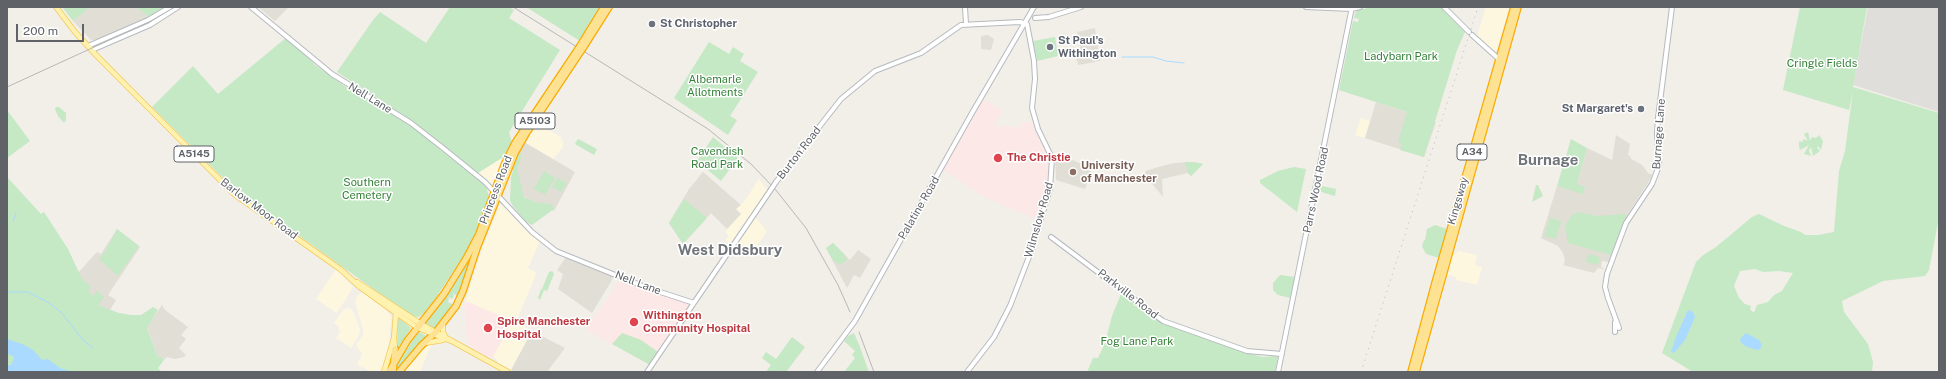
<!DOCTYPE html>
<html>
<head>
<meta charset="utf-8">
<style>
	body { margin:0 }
	#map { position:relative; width:1946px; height:379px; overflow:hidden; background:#f1efe8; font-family:"Public Sans",sans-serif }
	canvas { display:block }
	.frame { position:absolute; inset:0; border:8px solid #5f6368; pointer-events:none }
	.scale { position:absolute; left:16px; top:24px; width:68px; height:18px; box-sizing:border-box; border:2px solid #5f6368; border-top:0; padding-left:5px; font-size:12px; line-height:14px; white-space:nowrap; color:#5f6368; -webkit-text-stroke:3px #fff; paint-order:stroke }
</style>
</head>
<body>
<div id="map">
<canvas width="1946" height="379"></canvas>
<div class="frame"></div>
<div class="scale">200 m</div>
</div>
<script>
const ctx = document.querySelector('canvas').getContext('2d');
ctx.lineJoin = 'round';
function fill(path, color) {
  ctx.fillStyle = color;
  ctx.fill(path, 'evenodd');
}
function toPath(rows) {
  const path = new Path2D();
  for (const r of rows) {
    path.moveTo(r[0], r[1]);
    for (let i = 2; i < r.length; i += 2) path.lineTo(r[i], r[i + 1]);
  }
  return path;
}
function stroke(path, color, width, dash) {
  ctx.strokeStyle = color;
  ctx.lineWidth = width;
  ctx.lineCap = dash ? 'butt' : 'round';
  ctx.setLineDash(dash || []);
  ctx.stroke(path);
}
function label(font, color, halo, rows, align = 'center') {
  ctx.font = font + ' "Public Sans",sans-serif';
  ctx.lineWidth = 3;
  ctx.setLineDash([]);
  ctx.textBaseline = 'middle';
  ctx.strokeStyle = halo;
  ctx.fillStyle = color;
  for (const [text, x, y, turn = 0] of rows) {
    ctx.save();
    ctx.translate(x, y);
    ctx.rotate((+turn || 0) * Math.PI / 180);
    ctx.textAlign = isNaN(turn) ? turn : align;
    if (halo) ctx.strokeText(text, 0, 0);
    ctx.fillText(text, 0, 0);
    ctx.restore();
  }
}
fill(toPath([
	[1486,7,1510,7,1496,51,1490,48,1477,36],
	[1361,118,1370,121,1365,138,1355,135],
	[538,125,560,136,563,142,563,147,553,159,524,142,535,126],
	[505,156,494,184,489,183,478,173],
	[759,179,767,190,730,244,725,240,729,236,725,232,741,214,736,209,744,202],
	[501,204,540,241,528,268,535,272,536,274,516,322,532,331,511,370,498,363,497,359,493,357,488,358,483,355,467,343,464,306,483,246],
	[754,218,757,219,767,231,753,252,737,242],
	[1459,251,1477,255,1475,265,1482,267,1477,285,1457,280,1456,277,1446,274,1451,256],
	[336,269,353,287,337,313,316,299],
	[363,292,384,307,391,317,389,343,382,372,372,372,357,365,362,354,356,345,363,335,363,329,355,302,357,296],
	[349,308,353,311,360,329,359,335,351,348,336,338,340,332,338,326,334,323,344,309],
	[432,343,420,372,403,372,424,348]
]), '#fef7e0');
fill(toPath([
	[1868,7,1939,7,1939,112,1853,85]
]), '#e0deda');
fill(toPath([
	[90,7,136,7,149,17,95,40,91,40,73,21],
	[258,7,289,7,275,21],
	[1095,28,1100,61,1078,65,1076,57,1082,56,1077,32],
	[988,35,994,39,991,50,981,49,981,36],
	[1376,102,1436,122,1424,157,1365,138],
	[1616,135,1630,144,1628,155,1631,157,1630,158,1642,165,1648,173,1653,175,1628,214,1609,262,1602,261,1601,267,1606,270,1598,268,1594,273,1563,265,1565,261,1563,253,1558,246,1541,238,1557,186,1575,191,1587,148,1612,160],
	[524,142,575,172,554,211,535,204,522,195,517,173,512,170],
	[1055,155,1063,160,1065,157,1092,168,1085,189,1056,180],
	[1191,162,1203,164,1191,176,1188,173,1162,179,1163,197,1144,174,1146,171,1155,168,1174,163],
	[703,172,741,205,736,209,741,214,727,229,711,213,683,244,669,223,689,189],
	[117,229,140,247,108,295,116,300,110,310,77,297,82,279,78,273,94,255,97,252,101,254],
	[833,243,850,260,858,250,871,259,860,278,854,275,847,288,826,248],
	[566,257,613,276,612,280,592,313,558,289,563,274,557,270],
	[162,305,165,310,188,327,181,335,186,339,179,348,186,355,184,357,175,359,167,357,164,360,160,356,158,357,147,327],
	[532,331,565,348,547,372,514,372,511,370]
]), '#e1ded6');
fill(toPath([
	[983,99,1002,110,994,126,1022,127,1022,122,1031,122,1043,147,1048,161,1049,171,1047,191,1040,217,1037,219,1002,205,980,194,943,170],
	[623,279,689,303,690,306,650,365,585,329,609,297,619,281],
	[466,301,512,321,493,357,488,358,483,355,467,343,464,306]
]), '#fce8e6');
fill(toPath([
	[62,7,90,7,73,21],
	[136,7,165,7,149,17],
	[450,7,509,7,514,10,509,18,560,50,509,132,512,143,505,156,478,173,405,116,337,72,373,20,380,12,426,43],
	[526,7,601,7,580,41],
	[1373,7,1440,7,1465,32,1457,50,1424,157,1400,150,1402,144,1398,142,1407,112,1339,90,1353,21,1358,22,1359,19,1354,18,1355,13,1358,10],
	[1800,7,1867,7,1853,87,1939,113,1939,217,1929,270,1925,276,1883,281,1842,301,1844,312,1868,344,1873,362,1872,372,1693,372,1662,353,1696,262,1702,256,1716,247,1752,217,1759,214,1784,226,1801,232,1805,235,1818,235,1834,232,1839,171,1845,151,1853,91,1849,110,1783,90],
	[1755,269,1763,272,1779,271,1793,273,1782,291,1774,295,1768,302,1757,305,1754,313,1750,309,1751,306,1745,304,1739,298,1734,286,1740,271],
	[287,37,304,52,315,65,346,87,409,124,486,186,489,197,478,227,466,252,435,299,424,313,419,317,411,316,234,189,152,107,193,66,218,94],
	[1055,37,1058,56,1037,61,1033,41],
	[709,42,729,54,733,47,744,54,740,61,758,72,730,116,737,120,728,135,674,98],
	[56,107,59,107,66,113,66,120,64,123,58,116,55,109],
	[7,110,30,141,7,158],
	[1808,132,1810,141,1812,137,1816,138,1819,135,1823,141,1821,150,1818,146,1817,148,1820,151,1813,156,1811,147,1809,150,1811,156,1804,154,1809,145,1800,150,1799,146,1799,141,1802,142,1804,139,1808,141,1804,134],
	[713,137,738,158,721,181,697,161],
	[578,139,597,149,594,155,575,144],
	[1571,139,1587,148,1577,184,1585,187,1583,194,1557,186],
	[521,153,521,158,517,169,524,197,535,202,551,204,554,209,532,225,526,222,512,205,510,200,511,177,518,155],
	[1185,162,1194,162,1203,164,1191,176,1188,173],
	[1294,167,1306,169,1297,212,1260,183,1260,180,1278,171],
	[544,171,555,178,545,195,534,189],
	[7,177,41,214,44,212,68,249,82,279,91,287,88,291,93,296,97,291,104,297,98,305,119,313,131,315,141,315,153,307,158,310,147,328,158,357,160,356,164,360,158,368,162,372,7,372],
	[558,178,567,183,561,192,552,187],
	[1536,185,1538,185,1543,196,1532,202],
	[1322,186,1336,189,1335,196,1318,191,1319,187],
	[684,199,707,218,683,244,669,223],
	[1577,212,1597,216,1625,214,1626,217,1611,255,1568,243,1565,225,1571,216],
	[1550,218,1561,221,1556,239,1544,236],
	[1435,225,1447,229,1439,258,1426,254,1422,246,1424,240,1425,240,1427,229],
	[117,229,139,246,118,276,99,259,105,252],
	[833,243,845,255,839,259,845,256,847,260,839,265,836,261,834,262,826,248],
	[476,246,461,291,457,296,453,293,454,296,452,299,445,295],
	[1588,254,1600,257,1598,265,1586,262],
	[552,271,554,274,547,291,544,290,540,300,538,298,541,289,544,290,542,289,549,272],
	[1280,275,1295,277,1290,298,1278,295,1273,290,1273,283],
	[1121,294,1146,313,1172,327,1247,353,1263,357,1278,356,1275,372,1087,372,1093,358,1098,358,1105,343,1112,316],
	[444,295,449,298,448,302,452,304,450,312,437,328,434,329,425,323],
	[398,319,400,319,411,328,397,349],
	[419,332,428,337,396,372,394,372,395,364],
	[622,333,641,340,658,352,650,365,612,344],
	[854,333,860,347,869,372,844,372,855,358,852,355,855,351,844,341,848,336],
	[792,337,805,347,786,372,766,372,771,365,762,358,766,352,776,359]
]), '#c5e8c5');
fill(toPath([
	[1688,310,1693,312,1695,317,1685,340,1674,353,1671,352,1676,337],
	[1746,333,1759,340,1762,345,1760,349,1757,350,1747,347,1741,343,1740,339],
	[7,339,22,344,33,350,42,360,48,359,60,368,72,372,7,372,7,365,11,365,14,359,13,356,7,354]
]), '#aadaff');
stroke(toPath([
	[1122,57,1153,57,1166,61,1184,63],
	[13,221,16,213],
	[7,238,8,235],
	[7,292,28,292,49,303,61,312,81,338,93,348]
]), '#aadaff', 1);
const secondary = toPath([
	[251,7,332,74,411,123,443,148,485,182,532,232,556,251,645,287,694,303],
	[965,7,966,24],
	[1306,7,1352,9,1360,7],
	[1444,7,1469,32],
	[1035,18,1049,17,1081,7],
	[1472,35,1501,61],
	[88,46,148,20,170,7],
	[92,50,150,25,178,7],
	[776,182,841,99,875,71,921,53,961,25,1020,22,1026,24],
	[1051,237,1163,321,1247,351,1282,354],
	[1615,322,1615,332],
	[1619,328,1608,298,1605,287,1607,274,1626,223,1652,184,1659,166,1657,133,1658,118,1672,7],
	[647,372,770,191],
	[817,372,855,321,972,113,1034,7],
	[967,372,994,337,1010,306,1032,249,1050,189,1052,158,1038,129,1032,108,1035,79,1034,61,1027,24],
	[1278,372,1352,7]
]);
const primary = toPath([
	[56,7,75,32,96,55,234,194,340,269,360,287,396,313,418,328,451,341],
	[357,282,421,324,508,372],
	[443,324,443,332,446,338],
	[425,343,443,340],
	[395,349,394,338,396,312],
	[384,372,394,338]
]);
const highway = toPath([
	[580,46,604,7],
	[583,48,609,7],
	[389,372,407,341,444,294,467,257,479,234,505,163,515,143,578,49],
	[393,372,395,349],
	[399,372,421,346,436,332,456,306,463,291,477,248,515,153,527,132,581,51],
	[1411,372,1435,283,1514,7],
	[1416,372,1518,7]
]);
stroke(secondary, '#b6babf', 6);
stroke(primary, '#f2c960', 6);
stroke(highway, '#f9ab00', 8);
stroke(secondary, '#fff', 4);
stroke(primary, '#fff2af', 4.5);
stroke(highway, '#fde293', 5.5);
stroke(toPath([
	[513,7,708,129,751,164,775,189,806,228,838,285,850,312],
	[7,87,151,21,175,7],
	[859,332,874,372]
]), '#b6b7b8', 1);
stroke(toPath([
	[1361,372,1478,7]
]), '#b6b7b8', 1, [1, 5]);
const secondaryBridge = toPath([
	[770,191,776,182]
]);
const highwayBridge = toPath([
	[578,49,580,46],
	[581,51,583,48]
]);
stroke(secondaryBridge, '#b6babf', 6, []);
stroke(highwayBridge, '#f9ab00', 8, []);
stroke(secondaryBridge, '#fff', 4);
stroke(highwayBridge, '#fde293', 5.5);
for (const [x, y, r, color] of [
	[652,24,4,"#6b7280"],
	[1050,47,4,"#6b7280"],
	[1641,109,4,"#6b7280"],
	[998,158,5,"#e0444e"],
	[1073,172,4,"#8d6e63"],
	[634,322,5,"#e0444e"],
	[488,328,5,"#e0444e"]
]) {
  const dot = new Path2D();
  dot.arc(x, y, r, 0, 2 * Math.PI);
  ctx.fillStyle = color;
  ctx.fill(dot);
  stroke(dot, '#fff', 1.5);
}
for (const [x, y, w] of [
	[535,121,40],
	[1472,152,30],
	[194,154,40]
]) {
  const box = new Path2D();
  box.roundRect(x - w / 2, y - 8, w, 16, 3);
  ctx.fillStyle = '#fff';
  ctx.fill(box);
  stroke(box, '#5f6368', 1);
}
label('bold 10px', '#5f6368', null, [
	["A5103",535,121],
	["A34",1472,152],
	["A5145",194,154]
]);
label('bold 11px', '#5b616d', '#fff', [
	["St Christopher",660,24],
	["St Paul's",1058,41],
	["Withington",1058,54],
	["St Margaret's",1633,109,"right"]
], 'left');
label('11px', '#348238', '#fff', [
	["Ladybarn Park",1401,57],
	["Cringle Fields",1822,64],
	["Albemarle",715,80],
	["Allotments",715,93],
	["Cavendish",717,152],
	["Road Park",717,165],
	["Southern",367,183],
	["Cemetery",367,196],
	["Fog Lane Park",1137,342]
]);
label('11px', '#5f6368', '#fff', [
	["Nell Lane",370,98,31],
	["Burnage Lane",1659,134,-86],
	["Burton Road",799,153,-52],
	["Princess Road",496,190,-69],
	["Parrs Wood Road",1316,190,-78],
	["Kingsway",1458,201,-74],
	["Palatine Road",919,208,-60],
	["Barlow Moor Road",259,209,37],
	["Wilmslow Road",1039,220,-74],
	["Nell Lane",638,283,21],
	["Parkville Road",1128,294,38]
]);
label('bold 11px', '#be3a42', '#fff', [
	["The Christie",1007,158],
	["Withington",643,316],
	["Community Hospital",643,329],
	["Spire Manchester",497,322],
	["Hospital",497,335]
], 'left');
label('bold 11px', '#785e54', '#fff', [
	["University",1081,166],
	["of Manchester",1081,179]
], 'left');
label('bold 15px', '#70757a', '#fff', [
	["Burnage",1548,160],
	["West Didsbury",730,250]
]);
</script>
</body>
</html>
